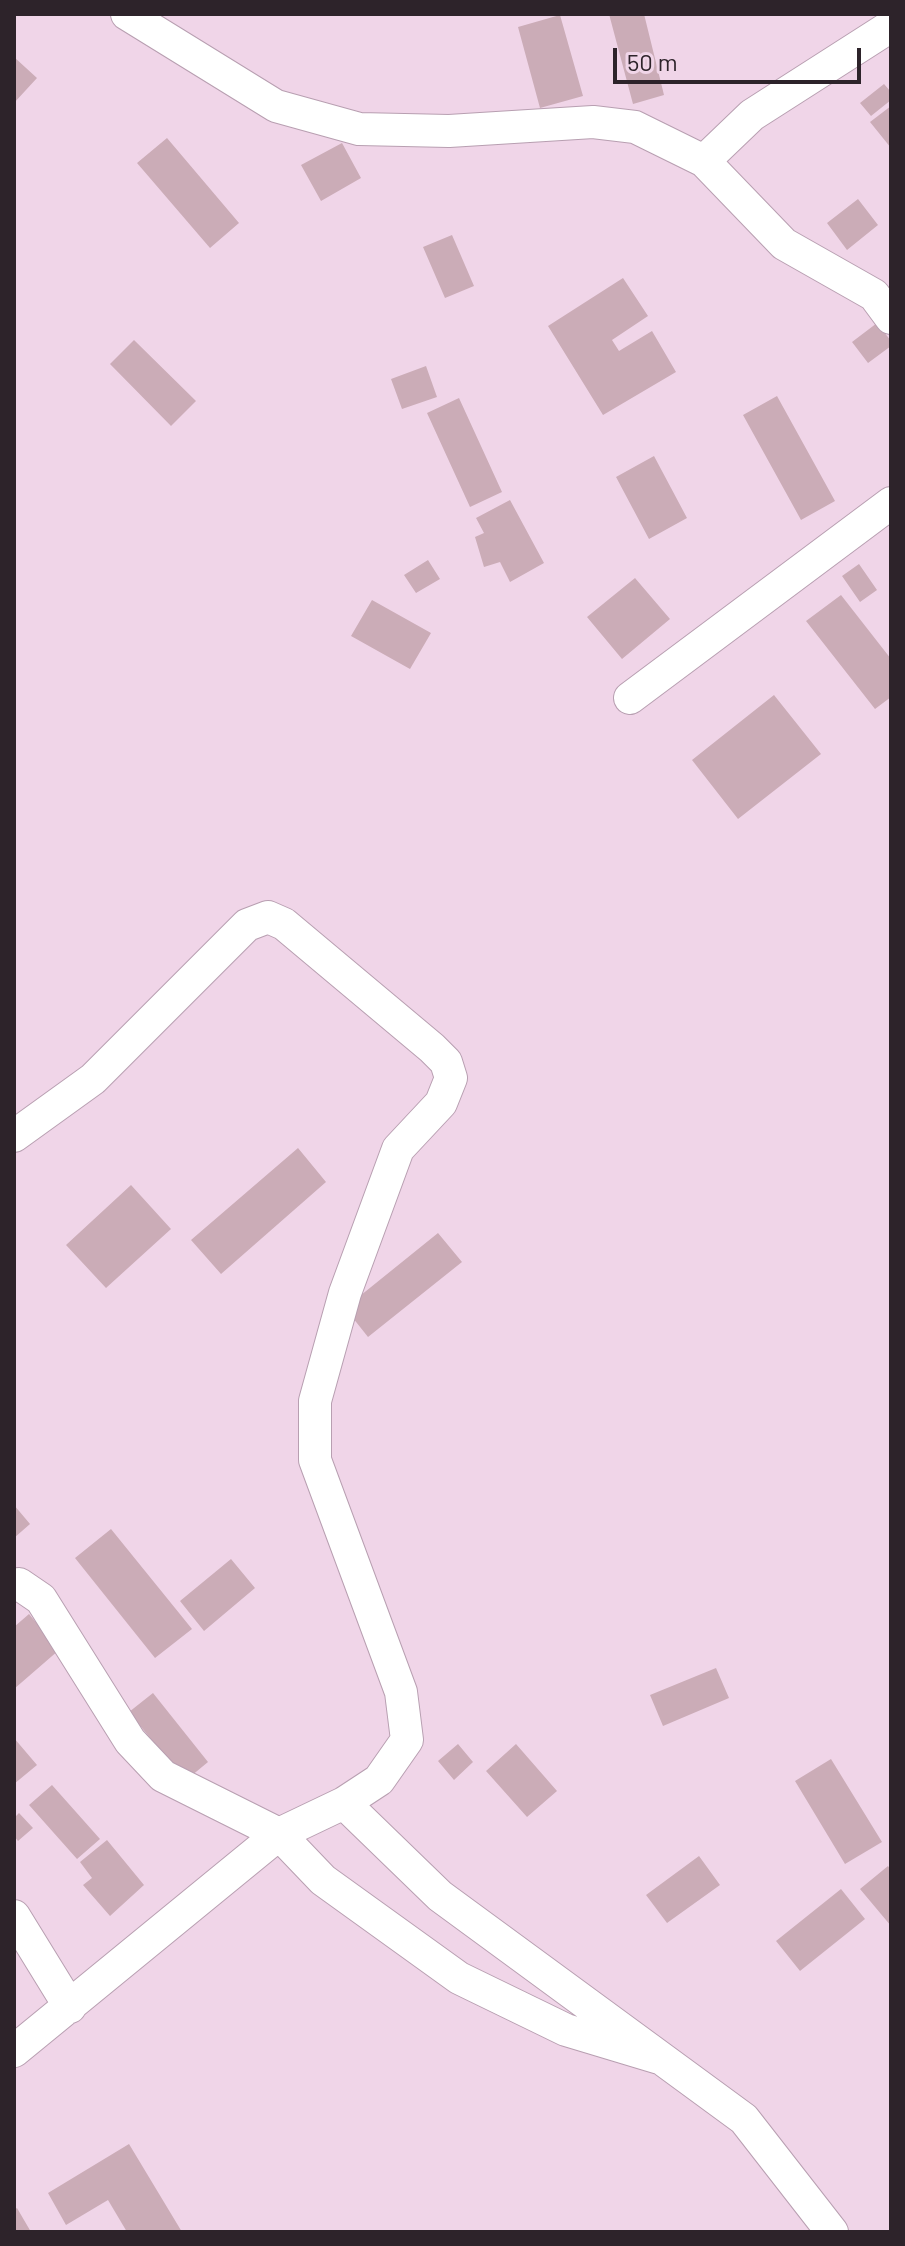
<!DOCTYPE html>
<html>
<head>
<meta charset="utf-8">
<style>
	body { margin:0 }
	#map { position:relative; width:905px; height:2246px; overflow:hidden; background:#f0d5e8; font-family:Barlow,sans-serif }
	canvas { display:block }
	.frame { position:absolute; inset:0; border:16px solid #2d232a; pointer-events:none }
	.scale { position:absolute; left:613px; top:48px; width:248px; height:36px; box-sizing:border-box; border:4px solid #2d232a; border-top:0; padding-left:10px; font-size:24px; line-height:28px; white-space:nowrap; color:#2d232a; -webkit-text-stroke:6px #f0d5e8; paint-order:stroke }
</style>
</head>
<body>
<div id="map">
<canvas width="905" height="2246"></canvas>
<div class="frame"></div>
<div class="scale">50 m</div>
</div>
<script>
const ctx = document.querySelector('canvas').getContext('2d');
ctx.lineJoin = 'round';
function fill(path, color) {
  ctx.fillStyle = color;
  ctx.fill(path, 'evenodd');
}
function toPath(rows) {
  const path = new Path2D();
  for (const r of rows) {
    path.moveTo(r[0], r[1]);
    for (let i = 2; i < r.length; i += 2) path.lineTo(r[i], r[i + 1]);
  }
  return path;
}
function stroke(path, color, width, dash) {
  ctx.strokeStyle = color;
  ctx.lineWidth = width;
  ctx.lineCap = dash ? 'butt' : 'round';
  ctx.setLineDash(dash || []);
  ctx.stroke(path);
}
fill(toPath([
	[609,14,644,14,664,95,633,104],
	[560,15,583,96,540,108,518,27],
	[14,57,37,78,14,103],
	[884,84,891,92,891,100,871,116,860,103],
	[891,106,891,148,870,122],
	[167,138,239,223,210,248,137,163],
	[342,143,361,178,321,201,301,165],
	[858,199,878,225,847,250,827,223],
	[452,235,474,286,445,298,423,247],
	[623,278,648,316,612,340,619,351,652,331,676,372,603,415,548,326],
	[877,323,891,341,891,346,868,363,852,342],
	[134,340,196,401,171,426,110,364],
	[426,366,437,397,402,409,391,379],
	[777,396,835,501,801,520,743,415],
	[459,398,502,492,470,507,427,413],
	[654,456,687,518,649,539,616,477],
	[510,500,544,563,510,582,500,562,484,567,475,537,484,533,476,518],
	[428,560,440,579,416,593,404,575],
	[859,564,877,590,860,602,842,576],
	[635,578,670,619,622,659,587,617],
	[841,595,891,659,891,697,875,709,806,621],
	[372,600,431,633,410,669,351,636],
	[774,695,821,754,738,819,692,760],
	[298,1148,326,1182,221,1274,191,1240],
	[131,1185,171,1229,106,1288,66,1245],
	[438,1233,462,1262,368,1337,345,1308],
	[14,1505,30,1524,14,1538],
	[111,1529,192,1629,155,1658,75,1558],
	[231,1559,255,1588,204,1631,180,1601],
	[29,1614,59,1650,14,1689,14,1627],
	[716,1668,729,1698,663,1726,650,1695],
	[153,1693,208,1762,185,1781,129,1712],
	[14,1738,37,1765,14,1784],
	[458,1744,473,1762,454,1780,438,1761],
	[516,1744,557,1791,527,1817,486,1771],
	[831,1759,882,1842,845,1864,795,1781],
	[52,1785,100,1839,77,1859,29,1805],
	[19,1813,33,1828,18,1841,14,1836,14,1818],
	[107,1840,144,1885,110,1916,83,1885,92,1878,80,1862],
	[699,1856,720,1885,667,1923,646,1895],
	[888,1866,891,1870,891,1926,860,1889],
	[841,1889,865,1919,800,1971,776,1941],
	[129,2144,182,2232,127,2232,108,2200,66,2225,48,2193],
	[17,2208,31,2232,14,2232,14,2210]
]), '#cbacb7');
const street = toPath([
	[127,14,276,106,359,129,449,131,593,122,635,127,704,161,784,244,874,295,891,318],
	[704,161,752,115,891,26],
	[630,698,891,503],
	[14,1136,93,1079,247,925,268,917,284,924,432,1048,446,1062,451,1078,441,1103,398,1149,345,1293,315,1401,315,1460,401,1692,407,1740,379,1780,344,1803,279,1834,14,2051],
	[14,1585,19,1584,41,1599,130,1741,163,1776,279,1834,323,1880,459,1978,566,2030,659,2058],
	[344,1803,440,1896,744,2119,832,2232],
	[14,1916,70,2007]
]);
stroke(street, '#b89fb1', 34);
stroke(street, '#fff', 32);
</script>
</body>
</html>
